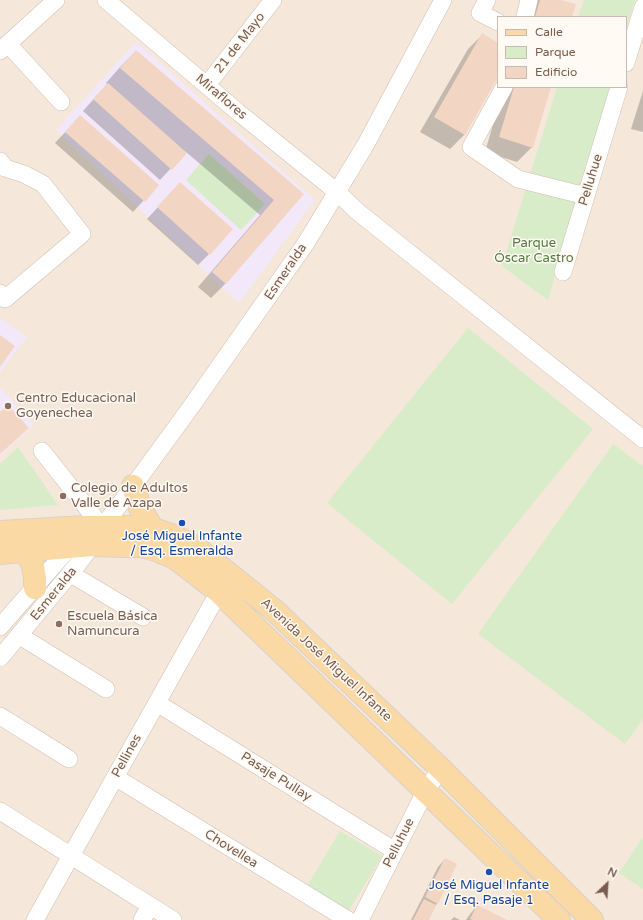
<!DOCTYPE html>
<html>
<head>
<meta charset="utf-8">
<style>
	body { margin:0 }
	#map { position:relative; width:643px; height:920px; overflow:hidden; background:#fdf6ec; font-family:"Varela Round",sans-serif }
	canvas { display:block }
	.legend { position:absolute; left:497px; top:16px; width:130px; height:72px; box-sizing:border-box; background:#fffaf3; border:1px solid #cabbb1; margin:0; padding:5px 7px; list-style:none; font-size:12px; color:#7a5c4d }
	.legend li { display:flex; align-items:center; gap:8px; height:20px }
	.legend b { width:20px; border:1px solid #cabbb1 }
	.north { position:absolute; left:587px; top:864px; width:40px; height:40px; -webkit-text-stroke:3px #fffaf3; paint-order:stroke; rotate:25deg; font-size:11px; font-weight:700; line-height:16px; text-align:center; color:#7a5c4d }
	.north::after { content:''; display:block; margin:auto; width:14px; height:18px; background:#7a5c4d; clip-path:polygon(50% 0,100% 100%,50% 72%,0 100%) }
</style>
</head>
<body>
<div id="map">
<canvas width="643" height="920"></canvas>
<ul class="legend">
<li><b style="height:5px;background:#fbd9a5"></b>Calle</li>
<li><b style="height:11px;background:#d8ecc9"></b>Parque</li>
<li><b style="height:11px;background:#f3d5c3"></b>Edificio</li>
</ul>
<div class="north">N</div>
</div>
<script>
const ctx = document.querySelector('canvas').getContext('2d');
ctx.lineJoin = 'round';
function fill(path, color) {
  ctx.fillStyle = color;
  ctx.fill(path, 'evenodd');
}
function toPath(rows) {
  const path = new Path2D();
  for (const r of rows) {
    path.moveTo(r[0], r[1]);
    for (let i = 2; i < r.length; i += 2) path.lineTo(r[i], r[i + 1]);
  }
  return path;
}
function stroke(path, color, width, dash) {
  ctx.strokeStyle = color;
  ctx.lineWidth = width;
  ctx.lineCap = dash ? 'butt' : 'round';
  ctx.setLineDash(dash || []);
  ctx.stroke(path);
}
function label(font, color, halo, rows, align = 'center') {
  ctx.font = font + ' "Varela Round",sans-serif';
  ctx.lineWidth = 3;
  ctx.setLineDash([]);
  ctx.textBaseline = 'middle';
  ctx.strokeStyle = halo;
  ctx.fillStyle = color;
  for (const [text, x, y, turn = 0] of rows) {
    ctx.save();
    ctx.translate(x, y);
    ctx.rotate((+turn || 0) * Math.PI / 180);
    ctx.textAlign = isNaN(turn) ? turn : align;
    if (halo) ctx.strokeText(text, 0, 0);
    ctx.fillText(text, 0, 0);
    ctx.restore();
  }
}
fill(toPath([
	[0,0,643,0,643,920,0,920],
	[498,17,626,17,626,87,498,87]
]), '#f5e8da');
fill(toPath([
	[136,42,315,200,239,303,56,130],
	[0,318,27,337,0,372],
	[0,387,34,425,0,456]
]), '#f3e8fa');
fill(toPath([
	[584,0,635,0,626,30,626,17,578,17],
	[557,87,610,87,548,300,502,266],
	[209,154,265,204,241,230,186,180],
	[468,328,593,429,452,604,327,503],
	[613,444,643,466,643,719,625,744,478,634],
	[18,447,58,505,0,510,0,464],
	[340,831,382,856,348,912,306,888],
	[643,837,643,889,619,873]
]), '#d8ecc9');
fill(toPath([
	[537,0,558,0,571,17,525,17],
	[482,35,498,44,498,75,465,134,450,149,420,132,468,49],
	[136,51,302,195,225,284,211,298,198,287,260,215,186,152,160,180,83,111,107,84,106,83,121,66],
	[504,87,550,87,532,147,517,162,485,152],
	[643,91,643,132,631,129],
	[69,128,158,185,133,212,55,143],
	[169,195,209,254,198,265,147,219],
	[445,859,437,903,428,920,411,920,438,867],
	[477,906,505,920,466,920,470,914],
	[454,917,460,920,451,920]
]), '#0003');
fill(toPath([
	[540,0,561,0,576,4,572,17,535,17],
	[482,33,498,43,498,77,465,135,434,117],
	[136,50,304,194,226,284,212,272,274,200,120,68],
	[108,83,187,153,172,170,93,99],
	[514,87,551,87,533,148,499,137],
	[80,115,159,185,145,202,65,132],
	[180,182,233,229,210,255,157,207],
	[0,335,15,346,0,367],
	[8,405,29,428,0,454,0,412],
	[445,858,457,864,438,904,425,897],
	[424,899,436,905,429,920,413,920],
	[477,905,507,920,473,920,470,919]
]), '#f3d5c3');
const minor = toPath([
	[106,0,238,112,337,192,358,212,643,439],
	[487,0,480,13,498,22],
	[525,17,529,0],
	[8,44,61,102],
	[0,51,56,0],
	[626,63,643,7],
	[207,85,273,0],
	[504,87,471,147,518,179,586,196],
	[0,161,5,168,24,174,43,184,82,234,5,299,0,293],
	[563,272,619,87],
	[42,451,102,527],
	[71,574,143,617],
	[0,627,69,548,76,543],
	[20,636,106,689],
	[0,658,78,564,92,545,102,527,120,504,188,411,306,243,366,144,443,0],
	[157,703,395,851],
	[0,716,69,759],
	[115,777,348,920],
	[0,811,173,920],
	[35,920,219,592],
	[142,920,150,906],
	[360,920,426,790,441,769]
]);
const major = toPath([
	[133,486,140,508,153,529],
	[0,532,84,527,139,527,153,529,171,535,187,542,202,552,274,610,441,769,592,920],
	[26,551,33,566,35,579,35,588],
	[0,553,92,545,125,546,141,546,156,550,175,558,219,592,559,920]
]);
stroke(minor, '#d1beb0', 18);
stroke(major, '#dad1cd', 24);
stroke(minor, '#fff', 17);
stroke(major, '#fbd9a5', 22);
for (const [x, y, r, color] of [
	[8,406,4,"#8d6e63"],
	[63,496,4,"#8d6e63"],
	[182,523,4,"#1a4fb4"],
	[59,624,4,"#8d6e63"],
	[489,872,4,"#1a4fb4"]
]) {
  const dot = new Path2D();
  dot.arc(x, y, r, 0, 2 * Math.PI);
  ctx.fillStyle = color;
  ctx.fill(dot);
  stroke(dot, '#fffaf3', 1.5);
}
label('13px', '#7a5c4d', '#fffaf3', [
	["21 de Mayo",240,43,-52],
	["Miraflores",221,97,40],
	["Pelluhue",591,180,-73],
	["Esmeralda",286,272,-56],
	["Esmeralda",54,594,-51],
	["Avenida José Miguel Infante",326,660,43],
	["Pellines",127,756,-61],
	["Pasaje Pullay",276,777,32],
	["Pelluhue",399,843,-63],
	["Chovellea",231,849,32]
]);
label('13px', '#537a41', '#fffaf3', [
	["Parque",534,244],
	["Óscar Castro",534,259]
]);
label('13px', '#785e54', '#fffaf3', [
	["Centro Educacional",16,399],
	["Goyenechea",16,414],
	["Colegio de Adultos",71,489],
	["Valle de Azapa",71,504],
	["Escuela Básica",67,617],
	["Namuncura",67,632]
], 'left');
label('13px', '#164399', '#fffaf3', [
	["José Miguel Infante",182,537],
	["/ Esq. Esmeralda",182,552],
	["José Miguel Infante",489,886],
	["/ Esq. Pasaje 1",489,901]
]);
</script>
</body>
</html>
